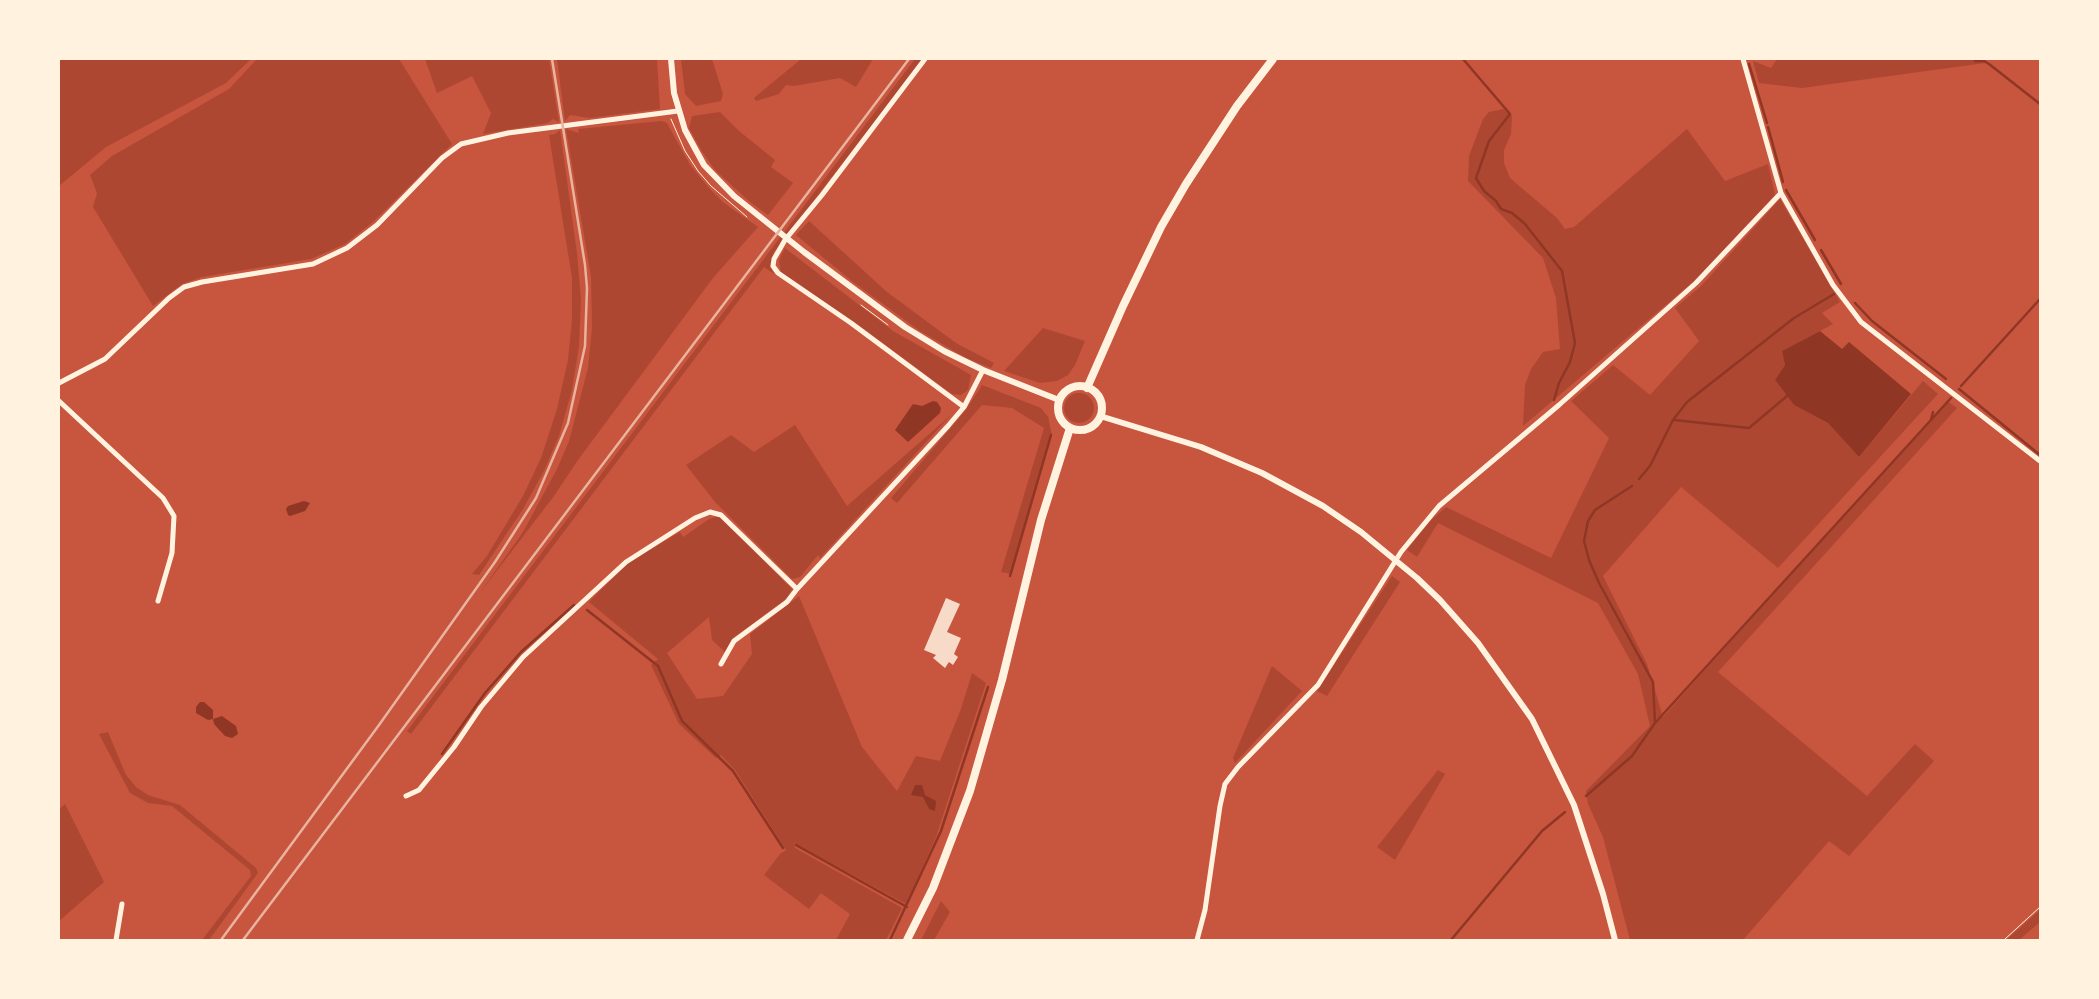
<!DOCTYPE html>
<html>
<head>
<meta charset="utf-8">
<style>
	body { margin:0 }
	#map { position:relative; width:2099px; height:999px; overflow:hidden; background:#c8553d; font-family:"Source Sans 3",sans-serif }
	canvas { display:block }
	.frame { position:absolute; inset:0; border:60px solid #fff3e0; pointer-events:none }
</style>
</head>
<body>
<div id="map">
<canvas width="2099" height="999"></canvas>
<div class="frame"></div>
</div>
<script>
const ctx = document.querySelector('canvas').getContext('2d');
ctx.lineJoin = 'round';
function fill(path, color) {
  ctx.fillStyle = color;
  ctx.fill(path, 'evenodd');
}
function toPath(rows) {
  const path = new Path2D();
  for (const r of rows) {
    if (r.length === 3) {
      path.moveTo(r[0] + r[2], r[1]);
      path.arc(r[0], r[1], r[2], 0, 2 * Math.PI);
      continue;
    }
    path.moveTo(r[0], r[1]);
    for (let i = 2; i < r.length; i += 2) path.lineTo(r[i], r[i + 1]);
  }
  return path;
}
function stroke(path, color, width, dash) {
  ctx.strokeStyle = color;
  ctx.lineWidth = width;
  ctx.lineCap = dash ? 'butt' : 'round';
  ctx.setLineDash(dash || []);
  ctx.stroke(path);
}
fill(toPath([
	[59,59,251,59,226,83,106,147,59,186],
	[257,59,399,59,452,144,373,222,345,244,311,259,202,277,182,284,153,306,93,207,97,193,90,175,112,156,229,89],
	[425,59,549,59,559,122,553,119,548,123,483,134,491,113,472,76,437,93],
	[557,59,657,59,660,109,590,118,570,115,565,121],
	[681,59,712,59,723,94,721,101,696,106,685,94],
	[801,59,873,59,856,87,840,78,794,86,786,85,779,94,756,101,754,98],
	[915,59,923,59,774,252,770,266,774,274,764,267,411,734,407,731],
	[1777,59,1987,59,1985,63,1802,88,1759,83,1753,61,1771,68],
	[1503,109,1512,116,1511,134,1504,150,1504,163,1510,178,1557,218,1565,229,1574,227,1687,129,1725,181,1768,164,1775,195,1694,281,1523,426,1525,385,1531,369,1543,352,1560,349,1556,298,1543,258,1468,181,1469,156,1483,119,1489,112],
	[720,112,739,131,775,160,771,167,793,183,768,215,750,202,715,170,701,150,689,128,692,116],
	[662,121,667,123,690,165,710,189,724,203,758,227,713,278,578,460,554,496,479,594,523,532,557,469,569,441,588,368,592,328,591,277,566,129,579,133,578,129],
	[560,130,577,253,581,300,579,346,572,390,559,436,544,471,523,509,479,575,472,574,487,556,523,496,541,458,557,409,568,360,572,320,572,278,549,135,555,134],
	[1780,199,1840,302,1822,313,1833,324,1782,351,1785,365,1775,380,1794,405,1828,423,1859,457,1923,381,1938,394,1778,568,1681,487,1603,576,1647,664,1663,717,1947,401,1957,408,1718,672,1867,796,1915,744,1934,761,1849,856,1829,841,1743,940,1630,940,1603,837,1588,804,1586,791,1650,726,1638,674,1598,603,1438,523,1417,557,1407,550,1431,520,1446,507,1551,558,1609,438,1571,401,1613,365,1650,395,1699,341,1675,308,1701,286],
	[809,221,887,292,956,343,994,363,991,368,966,358,920,331,853,282,796,235],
	[785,248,893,331,971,375,968,390,961,395,952,394,857,324,781,273,779,260],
	[1043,328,1085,341,1075,365,1068,375,1057,381,1040,383,1004,371],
	[982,385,1041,408,1048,417,1052,435,1012,574,1001,572,1044,428,1012,408,982,405,897,503,891,498,965,411],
	[1079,408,15],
	[951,415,820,558,818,555,800,577,792,579,715,502,686,465,731,435,754,452,795,425,847,506],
	[719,516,792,589,786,599,733,638,725,652,712,640,709,617,667,653,697,699,723,696,752,654,750,634,799,596,862,747,897,791,916,756,940,761,961,709,972,673,986,683,936,837,906,904,794,843,795,848,902,908,886,940,836,940,850,914,821,893,809,909,764,875,780,854,786,850,735,770,721,755,716,758,679,724,651,665,658,659,589,602,629,562,680,532,683,537,709,519],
	[1392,576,1400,582,1327,696,1317,691],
	[1272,666,1302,691,1235,763,1233,758],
	[108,732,126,775,136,787,148,795,180,805,256,868,258,873,209,940,202,940,251,876,250,870,172,806,148,803,130,793,99,734],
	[1438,770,1445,774,1395,860,1377,847],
	[65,804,104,882,59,921,59,809],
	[941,901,950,912,934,940,921,940],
	[2040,910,2040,922,2019,940,2006,940]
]), '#ae4732');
fill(toPath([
	[1820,331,1842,349,1849,342,1911,394,1859,457,1828,423,1794,405,1775,380,1785,365,1782,351],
	[933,401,937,402,941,408,940,413,908,442,895,430,913,404,922,406],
	[304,501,310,503,305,511,290,516,288,515,286,509,288,506],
	[200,702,204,702,213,710,213,719,222,716,236,726,238,734,232,738,225,736,214,724,213,719,208,720,196,713,196,707],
	[915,785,922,785,925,795,936,801,935,811,929,809,923,797,911,795]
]), '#8f3625');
stroke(toPath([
	[1463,59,1510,114,1489,141,1476,178,1484,191,1496,201,1501,209,1512,213,1525,224,1562,271,1575,343,1570,362,1559,383,1554,400],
	[1975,61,1984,61,1989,64,2040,104],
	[1749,64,1767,123],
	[1768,127,1783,182],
	[1786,190,1815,240],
	[1821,250,1841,284],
	[1855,303,1872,321,1946,379],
	[1961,386,2040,299],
	[1959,389,2040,455],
	[1674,420,1749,428,1787,396],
	[1931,420,1933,412],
	[1639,479,1650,466,1673,420,1687,402,1794,318,1834,294],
	[1010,576,1051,435],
	[587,610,658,666,682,721,733,771,783,848],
	[1655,723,1951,398],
	[442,754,485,693,521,652,574,605],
	[1586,796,1632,756,1655,723,1653,682,1599,583,1589,560,1584,541,1588,521,1595,510,1632,486],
	[796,845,907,907],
	[890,940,941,831,988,687],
	[1451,940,1542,831,1565,812]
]), '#8f3625', 2.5);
fill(toPath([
	[946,598,960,604,947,632,961,638,954,654,958,657,953,665,949,662,945,668,933,658,936,655,924,650]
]), '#f7dbc8');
stroke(toPath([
	[671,119,685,151,698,171,711,186,747,217],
	[861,305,888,325],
	[2004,940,2040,907]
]), '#fff3e0', 1);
stroke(toPath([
	[925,59,822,195,785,240,774,259,773,266,778,273,851,323,964,407],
	[1743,59,1781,193,1833,285,1861,322,2040,461],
	[59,383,105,359,169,298,184,287,202,282,313,264,347,248,377,225,442,158,461,144,508,133,678,111],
	[59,401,163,498,174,516,172,553,158,601],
	[721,664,734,641,787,602,797,589],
	[406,796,419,790,454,747,481,707,523,657,626,562,695,518,710,512,721,515,797,589,948,426,964,407,983,370],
	[116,940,122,904],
	[1197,940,1205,910,1220,806,1225,784,1238,767,1318,685,1401,552,1439,506,1559,405,1696,283,1781,193]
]), '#fff3e0', 5);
stroke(toPath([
	[671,59,674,93,685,130,704,165,734,196,804,252,905,327,944,351,983,370,1059,400],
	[1100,416,1201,447,1262,473,1323,506,1361,532,1417,578,1440,600,1478,643,1532,719,1574,805,1603,894,1615,940]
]), '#fff3e0', 6);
stroke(toPath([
	[1080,408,22],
	[1087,388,1123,306,1161,227,1186,184,1237,106,1273,59],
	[907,940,933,888,970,791,1002,680,1041,520,1070,428]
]), '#fff3e0', 8);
stroke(toPath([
	[221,940,379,725,495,562,536,498,568,423,585,346,587,288,585,265,552,59],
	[243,940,909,59]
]), '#e9b49f', 2.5);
</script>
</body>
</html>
